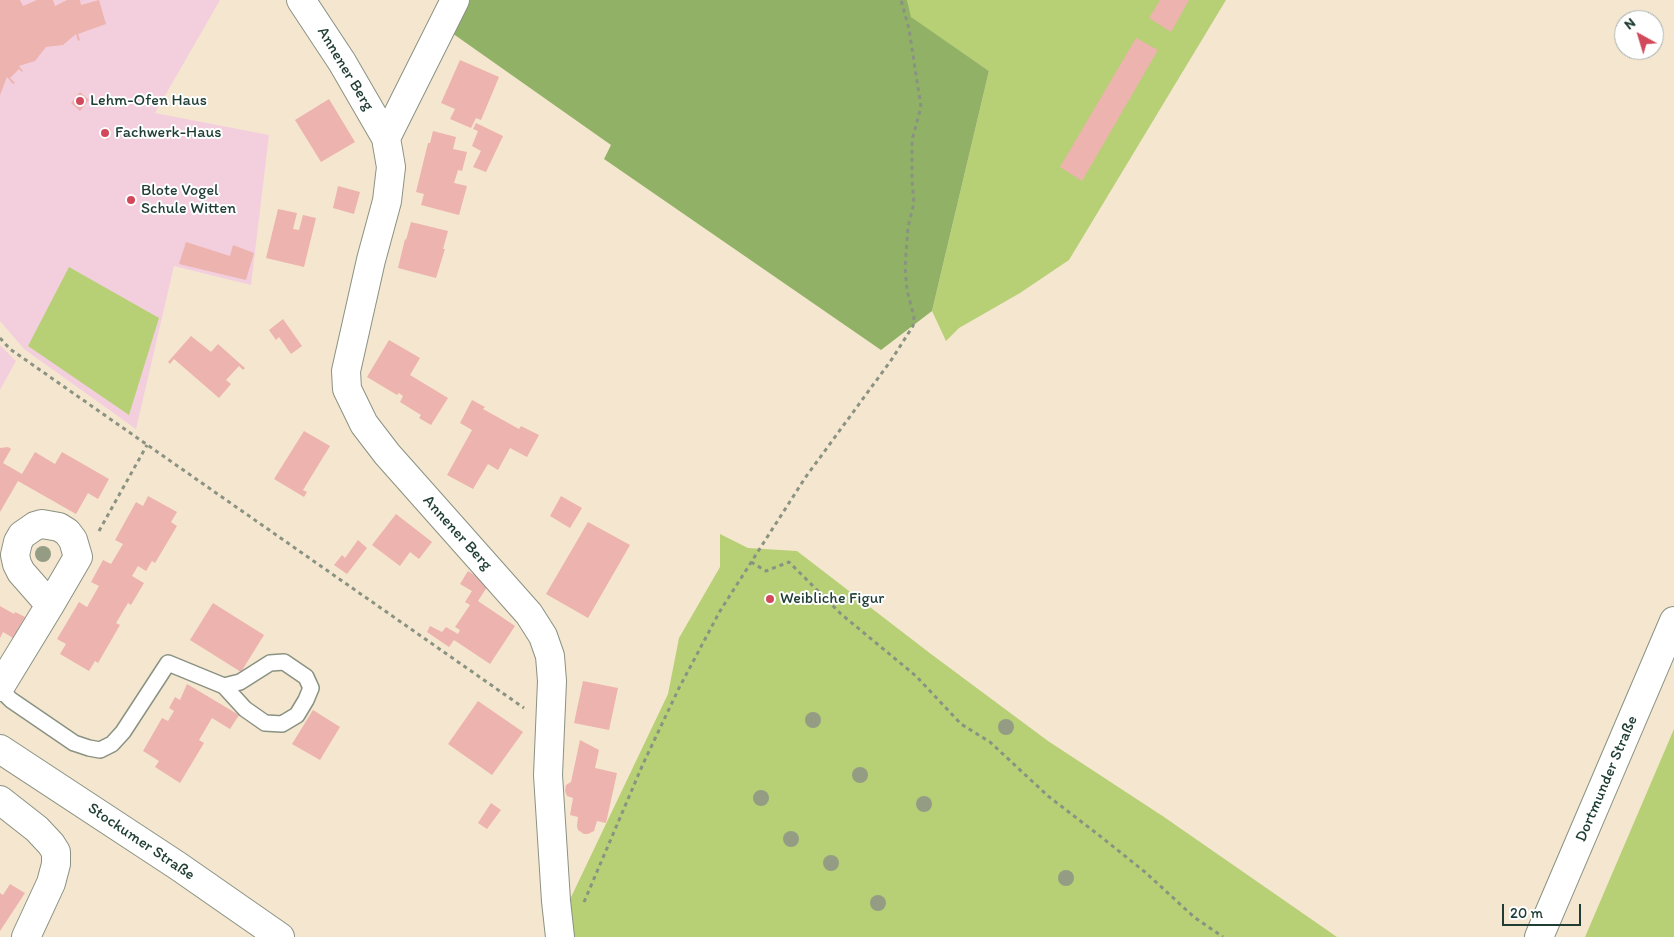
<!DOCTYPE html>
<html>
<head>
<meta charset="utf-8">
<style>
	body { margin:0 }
	#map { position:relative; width:1674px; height:937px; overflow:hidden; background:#f5e6cf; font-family:Itim,sans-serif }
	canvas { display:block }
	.north { position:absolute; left:1614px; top:10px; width:50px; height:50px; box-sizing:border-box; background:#fff; border:1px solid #a5b1ae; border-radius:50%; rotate:321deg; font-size:14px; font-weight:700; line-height:20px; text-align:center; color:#1f3d34 }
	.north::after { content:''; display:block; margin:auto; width:18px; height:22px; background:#d1495b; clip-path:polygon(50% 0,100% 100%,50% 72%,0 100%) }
	.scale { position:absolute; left:1502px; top:904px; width:79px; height:22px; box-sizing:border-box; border:2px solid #1f3d34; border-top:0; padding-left:6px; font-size:15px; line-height:18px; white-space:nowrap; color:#1f3d34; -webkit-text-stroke:4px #fff; paint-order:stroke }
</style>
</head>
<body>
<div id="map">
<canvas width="1674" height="937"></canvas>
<div class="north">N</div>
<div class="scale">20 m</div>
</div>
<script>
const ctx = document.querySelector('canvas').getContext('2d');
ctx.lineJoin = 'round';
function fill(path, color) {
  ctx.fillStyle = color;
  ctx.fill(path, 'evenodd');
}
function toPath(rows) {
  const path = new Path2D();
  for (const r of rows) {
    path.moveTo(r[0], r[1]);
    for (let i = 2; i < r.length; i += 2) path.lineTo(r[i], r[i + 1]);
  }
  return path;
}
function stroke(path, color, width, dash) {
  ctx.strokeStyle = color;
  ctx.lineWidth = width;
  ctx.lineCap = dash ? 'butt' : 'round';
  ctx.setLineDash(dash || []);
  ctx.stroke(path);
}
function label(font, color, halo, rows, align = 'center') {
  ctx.font = font + ' Itim,sans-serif';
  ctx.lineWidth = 4;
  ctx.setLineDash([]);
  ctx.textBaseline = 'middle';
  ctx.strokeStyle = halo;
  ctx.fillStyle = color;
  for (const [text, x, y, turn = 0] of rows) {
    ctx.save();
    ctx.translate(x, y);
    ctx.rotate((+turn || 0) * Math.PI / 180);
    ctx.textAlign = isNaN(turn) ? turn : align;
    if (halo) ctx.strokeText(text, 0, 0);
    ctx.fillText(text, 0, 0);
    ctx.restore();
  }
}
fill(toPath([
	[0,0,220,0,155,113,269,135,251,285,174,266,136,429,24,349,0,321],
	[0,345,16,361,0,390]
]), '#f3cfde');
fill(toPath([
	[907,0,1226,0,1069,260,1020,293,959,328,946,341,932,311,989,71,910,17],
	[69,267,159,318,129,415,28,346],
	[720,534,748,548,797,551,931,654,1048,741,1164,817,1337,937,571,937,563,914,668,694,679,638,720,567],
	[1674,729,1674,937,1585,937]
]), '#b7d075');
fill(toPath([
	[468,0,907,0,911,17,989,71,932,311,881,350,604,159,611,145,452,33]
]), '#91b266');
fill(toPath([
	[0,0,20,0,23,6,37,0,53,0,55,6,67,0,80,0,81,5,99,0,106,24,78,34,80,40,78,41,76,34,63,45,46,47,35,61,19,66,23,71,22,72,19,69,10,78,15,83,13,84,7,77,0,95],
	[1160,0,1189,0,1171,32,1149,18],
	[1136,38,1158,50,1082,181,1060,167],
	[460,60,499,77,481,120,476,118,471,128,450,119,455,109,441,103],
	[80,92,89,100,80,111,71,103],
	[329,99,355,142,321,162,295,120],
	[476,123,503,136,486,172,473,167,481,151,472,146,478,131,473,129],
	[102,127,111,129,108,140,100,137],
	[433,131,456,137,453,149,467,152,462,171,458,170,454,183,467,186,459,215,421,205,424,194,416,192,428,143,430,143],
	[338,186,360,192,354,214,333,208],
	[278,209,297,213,293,229,299,230,303,215,316,218,304,267,266,258],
	[411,222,448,231,443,249,445,249,436,278,398,268,405,239,406,240],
	[186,242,230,256,233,245,254,253,246,280,179,264],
	[283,319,302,346,291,354,279,337,276,340,269,330],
	[191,336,211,352,218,344,245,368,243,370,239,366,226,380,231,384,219,398,174,359,170,364,168,362],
	[389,340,420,358,410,375,448,398,431,425,419,418,421,415,400,402,403,396,399,393,397,395,367,377],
	[472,400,485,407,483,409,519,429,521,426,539,435,527,457,510,448,498,470,488,464,473,489,447,475,472,430,460,423],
	[304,431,330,446,303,490,307,492,304,497,274,479],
	[8,447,11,449,3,463,22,474,35,452,55,464,62,452,109,479,98,499,88,493,76,514,18,481,0,512,0,448],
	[148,496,177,512,171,522,177,526,155,563,152,561,146,571,138,566,132,576,144,583,131,605,128,603,116,623,120,625,98,663,95,661,89,671,60,654,66,644,57,639,79,602,87,607,99,586,91,582,103,560,111,564,123,544,115,540,136,502,143,506],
	[561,496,582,508,570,528,550,516],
	[396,514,432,542,419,559,410,552,400,566,372,545],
	[588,522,630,545,588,618,546,594],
	[358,540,367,548,347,574,334,565,342,555,345,558],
	[468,571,489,584,478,601,515,626,490,664,454,640,449,647,427,632,430,626,442,632,446,627,458,634,460,630,455,627,470,605,465,602,472,591,460,584],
	[213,603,264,635,241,672,190,640],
	[0,606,14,614,15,612,25,617,13,638,3,632,0,638],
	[583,681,618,688,609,730,574,723],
	[187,684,239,715,230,729,212,718,199,740,204,743,180,783,155,767,159,761,143,751,162,718,168,721,174,711,169,708,175,697,180,700],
	[478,701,523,732,492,775,448,744],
	[313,710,340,727,320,760,292,744],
	[580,740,599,750,595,768,617,773,606,823,597,821,594,831,588,834,584,834,578,830,577,826,578,817,570,815,573,798,567,796,565,791,566,785,571,782],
	[491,803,501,810,487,829,478,823],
	[10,884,25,893,0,931,0,893,3,895]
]), '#edb3ae');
const lane = toPath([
	[0,689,11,700,74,743,89,748,100,750,112,744,123,732,168,663,224,686,245,709,265,723,282,724,297,715,306,700,311,688,306,677,284,662,270,663,240,682,224,686]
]);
const street = toPath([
	[301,0,342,62,386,138,391,167,387,201,371,260,346,371,347,389,364,424,387,454,529,614,543,636,550,656,552,681,548,775,556,901,560,937],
	[386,138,455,0],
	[0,687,50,605,78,557,73,540,67,532,59,527,42,524,35,526,22,535,18,542,15,555,17,564,21,572,50,605],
	[0,749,178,866,280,937],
	[0,800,37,829,51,844,56,852,56,864,51,883,26,937]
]);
const secondary = toPath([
	[1539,937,1674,621]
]);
stroke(lane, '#8a9282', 18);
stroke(street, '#8a9282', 30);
stroke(secondary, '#8a9282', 30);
stroke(toPath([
	[0,338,10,349,524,708],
	[99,531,147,445],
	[751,562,766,571,789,562,841,614,916,676,961,724,990,742,1048,796,1100,836,1145,872,1194,917,1223,937],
	[584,902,643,764,679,688,720,611,805,478,892,359,913,326,914,317,907,290,905,267,908,227,914,203,912,180,912,140,921,107,909,29,901,0]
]), '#8a9282', 3, [4, 4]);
stroke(lane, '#fff', 15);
stroke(street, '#fff', 28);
stroke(secondary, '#fff', 28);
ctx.fillStyle = '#949d83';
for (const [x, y] of [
	[43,554],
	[813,720],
	[1006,727],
	[860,775],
	[761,798],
	[924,804],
	[791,839],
	[831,863],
	[1066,878],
	[878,903]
]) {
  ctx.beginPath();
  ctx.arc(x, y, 8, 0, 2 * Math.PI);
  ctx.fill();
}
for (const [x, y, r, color] of [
	[80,101,5,"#d1495b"],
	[105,133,5,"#d1495b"],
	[131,200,5,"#d1495b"],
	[770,599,5,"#d1495b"]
]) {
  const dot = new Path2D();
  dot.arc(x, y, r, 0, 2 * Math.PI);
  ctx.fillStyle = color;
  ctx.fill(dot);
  stroke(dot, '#fff', 2);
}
label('16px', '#1f3d34', '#fff', [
	["Annener Berg",345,69,59],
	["Annener Berg",457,533,48],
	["Dortmunder Straße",1607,779,-67],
	["Stockumer Straße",141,842,34]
]);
label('16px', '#1f3d34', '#fff', [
	["Lehm-Ofen Haus",90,101],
	["Fachwerk-Haus",115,133],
	["Blote Vogel",141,191],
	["Schule Witten",141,209],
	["Weibliche Figur",780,599]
], 'left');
</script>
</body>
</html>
